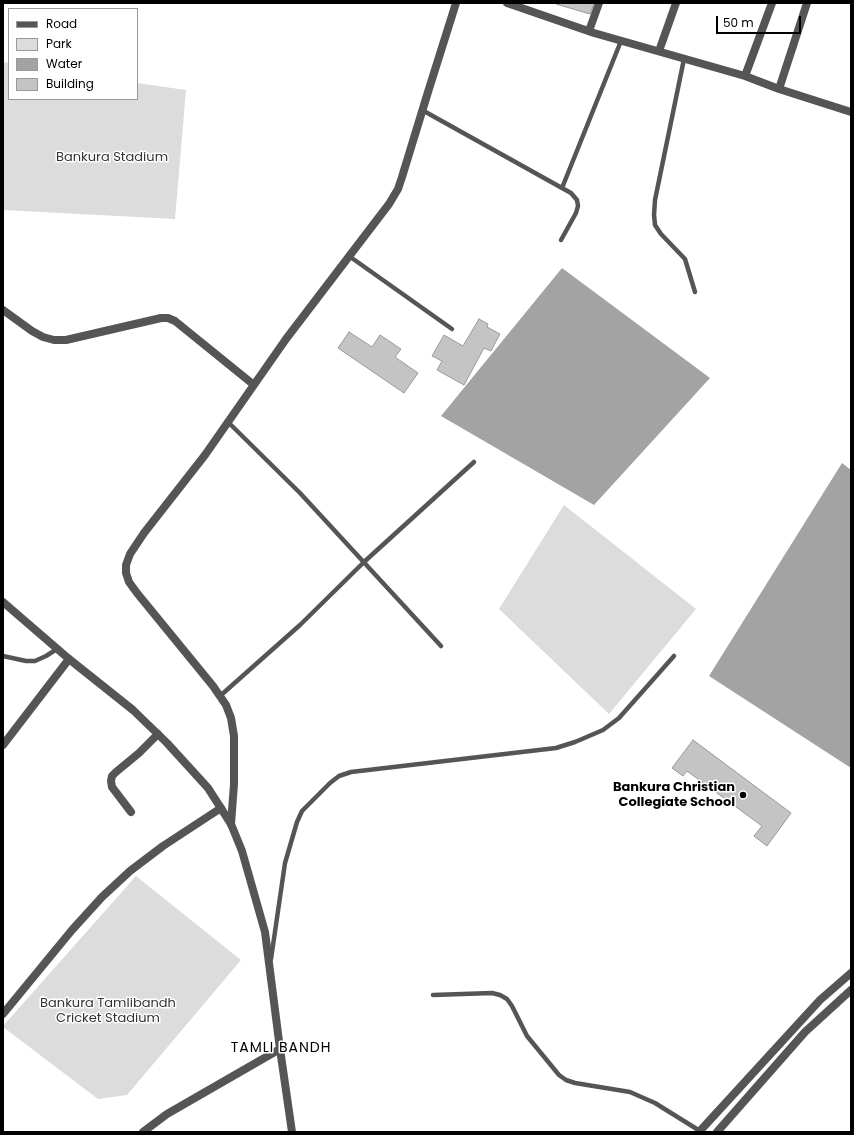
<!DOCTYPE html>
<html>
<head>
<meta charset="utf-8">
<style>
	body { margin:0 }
	#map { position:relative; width:854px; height:1135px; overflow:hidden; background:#fff; font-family:Poppins,sans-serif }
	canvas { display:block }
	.frame { position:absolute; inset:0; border:4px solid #000; pointer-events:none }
	.legend { position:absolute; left:8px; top:8px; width:130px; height:92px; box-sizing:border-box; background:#fff; border:1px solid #999; margin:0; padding:5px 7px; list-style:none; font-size:12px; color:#000 }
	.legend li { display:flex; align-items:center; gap:8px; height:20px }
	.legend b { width:20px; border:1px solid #999 }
	.scale { position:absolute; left:716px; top:16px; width:85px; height:18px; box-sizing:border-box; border:2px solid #000; border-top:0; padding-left:5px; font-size:12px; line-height:14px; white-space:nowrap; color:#000; -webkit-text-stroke:3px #fff; paint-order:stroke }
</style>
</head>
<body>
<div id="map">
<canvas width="854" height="1135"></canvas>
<div class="frame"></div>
<ul class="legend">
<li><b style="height:5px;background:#555"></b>Road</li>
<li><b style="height:11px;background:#dcdcdc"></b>Park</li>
<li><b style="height:11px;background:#a3a3a3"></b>Water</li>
<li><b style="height:11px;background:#c4c4c4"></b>Building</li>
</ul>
<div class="scale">50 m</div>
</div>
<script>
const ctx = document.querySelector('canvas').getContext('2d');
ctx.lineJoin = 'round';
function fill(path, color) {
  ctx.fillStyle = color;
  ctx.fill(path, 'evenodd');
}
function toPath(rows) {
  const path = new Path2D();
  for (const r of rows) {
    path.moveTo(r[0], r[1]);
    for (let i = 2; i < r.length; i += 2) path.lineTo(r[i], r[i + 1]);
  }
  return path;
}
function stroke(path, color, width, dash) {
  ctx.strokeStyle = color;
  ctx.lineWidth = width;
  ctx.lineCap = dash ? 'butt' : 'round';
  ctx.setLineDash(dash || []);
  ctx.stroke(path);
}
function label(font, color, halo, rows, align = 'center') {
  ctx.font = font + ' Poppins,sans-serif';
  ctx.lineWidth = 3;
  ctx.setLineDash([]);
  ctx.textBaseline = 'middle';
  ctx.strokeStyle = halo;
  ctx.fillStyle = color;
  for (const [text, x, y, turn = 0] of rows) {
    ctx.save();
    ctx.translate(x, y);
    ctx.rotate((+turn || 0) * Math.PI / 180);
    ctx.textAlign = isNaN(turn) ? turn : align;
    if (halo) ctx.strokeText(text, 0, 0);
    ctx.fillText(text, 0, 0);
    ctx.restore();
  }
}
fill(toPath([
	[3,62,9,63,9,99,137,99,137,83,186,90,175,219,3,210],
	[564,505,696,609,609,714,499,609],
	[136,876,241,960,127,1095,98,1099,3,1027,3,1026]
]), '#dcdcdc');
fill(toPath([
	[562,268,710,378,594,505,441,416],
	[842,463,851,470,851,768,709,676]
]), '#a3a3a3');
const building = toPath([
	[556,3,594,3,590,14,556,4,556,3],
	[479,319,488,324,487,327,500,334,491,351,484,348,464,385,437,370,442,361,432,356,444,335,463,346,479,319],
	[349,332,372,347,380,335,401,349,395,357,418,373,404,393,338,348,349,332],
	[693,740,791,813,767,846,754,836,762,826,687,771,683,776,672,768,693,740]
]);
fill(building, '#c4c4c4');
stroke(building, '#999', 1);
stroke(toPath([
	[684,59,655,200,654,215,655,225,661,234,685,259,695,292],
	[422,110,571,193,577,200,578,206,576,213,561,240],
	[562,188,621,41],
	[349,256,452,329],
	[228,422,300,493,441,646],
	[3,656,26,661,35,661,46,656,57,649],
	[220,696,300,625,364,562,474,462],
	[271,959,285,863,297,822,302,811,330,783,339,776,351,772,556,748,575,742,603,730,619,718,674,656],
	[433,995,492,993,500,995,507,999,512,1006,527,1036,559,1075,566,1080,575,1083,630,1092,655,1103,700,1131]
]), '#555', 4.5);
stroke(toPath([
	[507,3,594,33,745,76,779,89,851,112],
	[589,31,599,3],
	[659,51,676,3],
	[745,76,772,3],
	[779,89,807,3],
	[3,310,32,331,43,337,54,340,66,340,161,318,168,318,175,321,254,385],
	[3,745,69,659],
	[131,812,112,787,111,781,112,776,116,772,139,753,158,734],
	[231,824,234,784,234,736,231,718,226,705,213,686,137,593,129,582,126,573,126,565,130,554,144,533,205,455,286,339,389,204,398,189,402,177,428,92,456,3],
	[3,1014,72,930,102,897,130,871,163,846,221,808],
	[143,1132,167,1114,280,1049]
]), '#555', 8);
stroke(toPath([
	[3,602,69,659,133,710,167,743,208,788,231,824,242,851,265,932,280,1049,292,1132],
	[699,1132,820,1000,851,973],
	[717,1132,805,1032,851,990]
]), '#555', 8);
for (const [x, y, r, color] of [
	[743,795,4,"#000"]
]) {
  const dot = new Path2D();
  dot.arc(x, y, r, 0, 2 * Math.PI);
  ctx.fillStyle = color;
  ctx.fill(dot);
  stroke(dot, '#fff', 1.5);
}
label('13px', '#333', '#fff', [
	["Bankura Stadium",112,158],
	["Bankura Tamlibandh",108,1004],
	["Cricket Stadium",108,1019]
]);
label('bold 13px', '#000', '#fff', [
	["Bankura Christian",735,788],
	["Collegiate School",735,803]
], 'right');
ctx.letterSpacing = '1px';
label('14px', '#000', '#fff', [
	["TAMLI BANDH",281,1048]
]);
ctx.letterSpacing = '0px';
</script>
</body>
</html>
